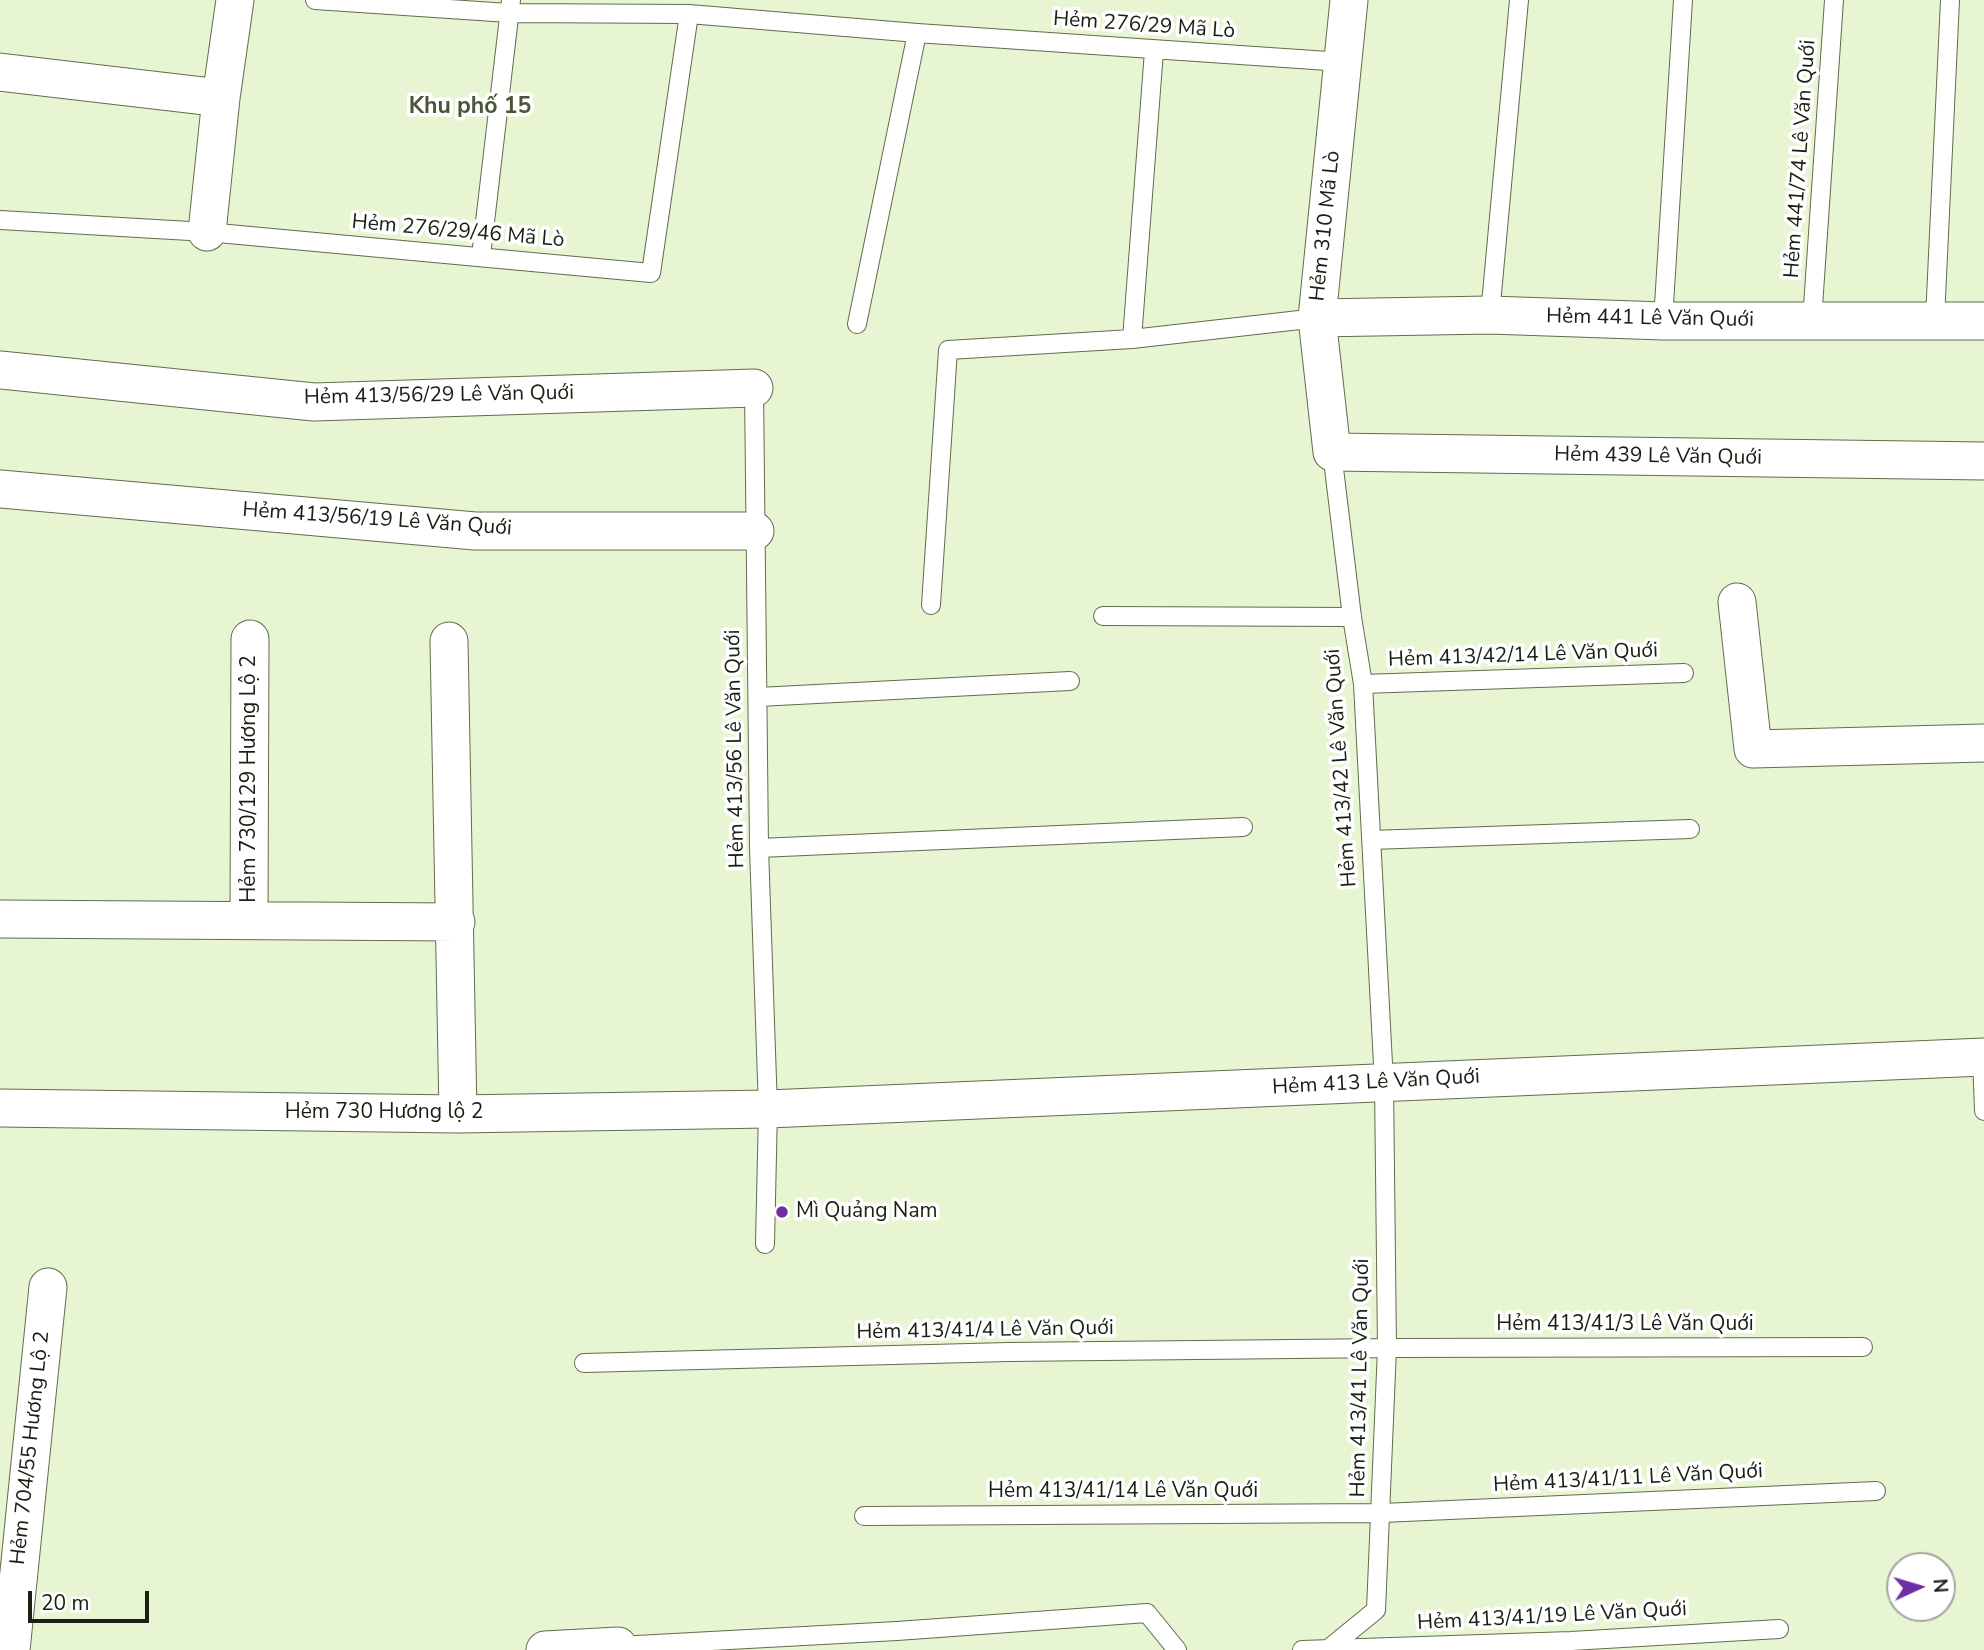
<!DOCTYPE html>
<html>
<head>
<meta charset="utf-8">
<style>
	body { margin:0 }
	#map { position:relative; width:1984px; height:1650px; overflow:hidden; background:#e7f5d2; font-family:"Nunito Sans",sans-serif }
	canvas { display:block }
	.north { position:absolute; left:1886px; top:1552px; width:70px; height:70px; box-sizing:border-box; background:#fff; border:2px solid #a3a5a1; border-radius:50%; rotate:86deg; font-size:19px; font-weight:700; line-height:28px; text-align:center; color:#1a1f13 }
	.north::after { content:''; display:block; margin:auto; width:24px; height:32px; background:#6f2fa4; clip-path:polygon(50% 0,100% 100%,50% 72%,0 100%) }
	.scale { position:absolute; left:28px; top:1591px; width:121px; height:32px; box-sizing:border-box; border:4px solid #1a1f13; border-top:0; padding-left:9px; font-size:21px; line-height:24px; white-space:nowrap; color:#1a1f13; -webkit-text-stroke:5px #fff; paint-order:stroke }
</style>
</head>
<body>
<div id="map">
<canvas width="1984" height="1650"></canvas>
<div class="north">N</div>
<div class="scale">20 m</div>
</div>
<script>
const ctx = document.querySelector('canvas').getContext('2d');
ctx.lineJoin = 'round';
function toPath(rows) {
  const path = new Path2D();
  for (const r of rows) {
    path.moveTo(r[0], r[1]);
    for (let i = 2; i < r.length; i += 2) path.lineTo(r[i], r[i + 1]);
  }
  return path;
}
function stroke(path, color, width, dash) {
  ctx.strokeStyle = color;
  ctx.lineWidth = width;
  ctx.lineCap = dash ? 'butt' : 'round';
  ctx.setLineDash(dash || []);
  ctx.stroke(path);
}
function label(font, color, halo, rows, align = 'center') {
  ctx.font = font + ' "Nunito Sans",sans-serif';
  ctx.lineWidth = 7;
  ctx.setLineDash([]);
  ctx.textBaseline = 'middle';
  ctx.strokeStyle = halo;
  ctx.fillStyle = color;
  for (const [text, x, y, turn = 0] of rows) {
    ctx.save();
    ctx.translate(x, y);
    ctx.rotate((+turn || 0) * Math.PI / 180);
    ctx.textAlign = isNaN(turn) ? turn : align;
    if (halo) ctx.strokeText(text, 0, 0);
    ctx.fillText(text, 0, 0);
    ctx.restore();
  }
}
const lane = toPath([
	[315,0,509,13,689,14,917,33,1343,62],
	[0,220,207,232,651,273,689,14],
	[481,256,511,0],
	[1490,315,1519,0],
	[1935,319,1950,0],
	[1663,321,1683,0],
	[1812,321,1834,0],
	[857,324,917,33],
	[1132,339,1154,51],
	[754,388,759,848,768,1109,765,1244],
	[931,605,948,350,1132,339,1317,318],
	[1103,616,1352,617],
	[1363,684,1684,673],
	[758,697,1070,681],
	[1371,840,1690,829],
	[759,848,1243,827],
	[1982,1057,1984,1111],
	[584,1363,1008,1352,1387,1348,1863,1347],
	[864,1516,1382,1513,1876,1491],
	[618,1646,897,1631,1147,1613,1177,1650],
	[1302,1650,1571,1641,1779,1629],
	[1327,1650,1376,1610,1387,1348,1384,1083,1363,684,1352,617,1332,452]
]);
const street = toPath([
	[1349,0,1317,318,1332,452,1984,461],
	[0,72,221,98],
	[207,232,221,98,235,0],
	[1317,318,1490,315,1663,321,1984,321],
	[0,370,314,402,754,388],
	[0,489,475,531,755,531],
	[1737,602,1753,749,1984,743],
	[449,641,458,1114],
	[0,919,456,922],
	[249,920,250,639],
	[0,1108,458,1114,768,1109,1984,1057],
	[11,1650,48,1287],
	[545,1650,618,1646,618,1650]
]);
stroke(lane, '#616c4e', 20);
stroke(street, '#616c4e', 39);
stroke(lane, '#fff', 18);
stroke(street, '#fff', 37);
for (const [x, y, r, color] of [
	[782,1212,7,"#6f2fa4"]
]) {
  const dot = new Path2D();
  dot.arc(x, y, r, 0, 2 * Math.PI);
  ctx.fillStyle = color;
  ctx.fill(dot);
  stroke(dot, '#fff', 2.5);
}
label('21px', '#1a1f13', '#fff', [
	["Hẻm 276/29 Mã Lò",1144,26,4],
	["Hẻm 441/74 Lê Văn Quới",1801,159,-86],
	["Hẻm 310 Mã Lò",1326,226,-84],
	["Hẻm 276/29/46 Mã Lò",458,232,5],
	["Hẻm 441 Lê Văn Quới",1650,319,1],
	["Hẻm 413/56/29 Lê Văn Quới",439,396,-1],
	["Hẻm 439 Lê Văn Quới",1658,457,1],
	["Hẻm 413/56/19 Lê Văn Quới",377,520,4],
	["Hẻm 413/42/14 Lê Văn Quới",1523,656,-2],
	["Hẻm 413/56 Lê Văn Quới",736,749,-91],
	["Hẻm 413/42 Lê Văn Quới",1342,768,-94],
	["Hẻm 730/129 Hương Lộ 2",250,779,-90],
	["Hẻm 413 Lê Văn Quới",1376,1083,-3],
	["Hẻm 730 Hương lộ 2",384,1113],
	["Hẻm 413/41/3 Lê Văn Quới",1625,1325],
	["Hẻm 413/41/4 Lê Văn Quới",985,1331,-1],
	["Hẻm 413/41 Lê Văn Quới",1361,1378,-89],
	["Hẻm 704/55 Hương Lộ 2",31,1448,-84],
	["Hẻm 413/41/11 Lê Văn Quới",1628,1479,-3],
	["Hẻm 413/41/14 Lê Văn Quới",1123,1492],
	["Hẻm 413/41/19 Lê Văn Quới",1552,1617,-3]
]);
label('21px', '#1a1f13', '#fff', [
	["Mì Quảng Nam",796,1212]
], 'left');
label('bold 23px', '#4a5537', '#fff', [
	["Khu phố 15",470,107]
]);
</script>
</body>
</html>
